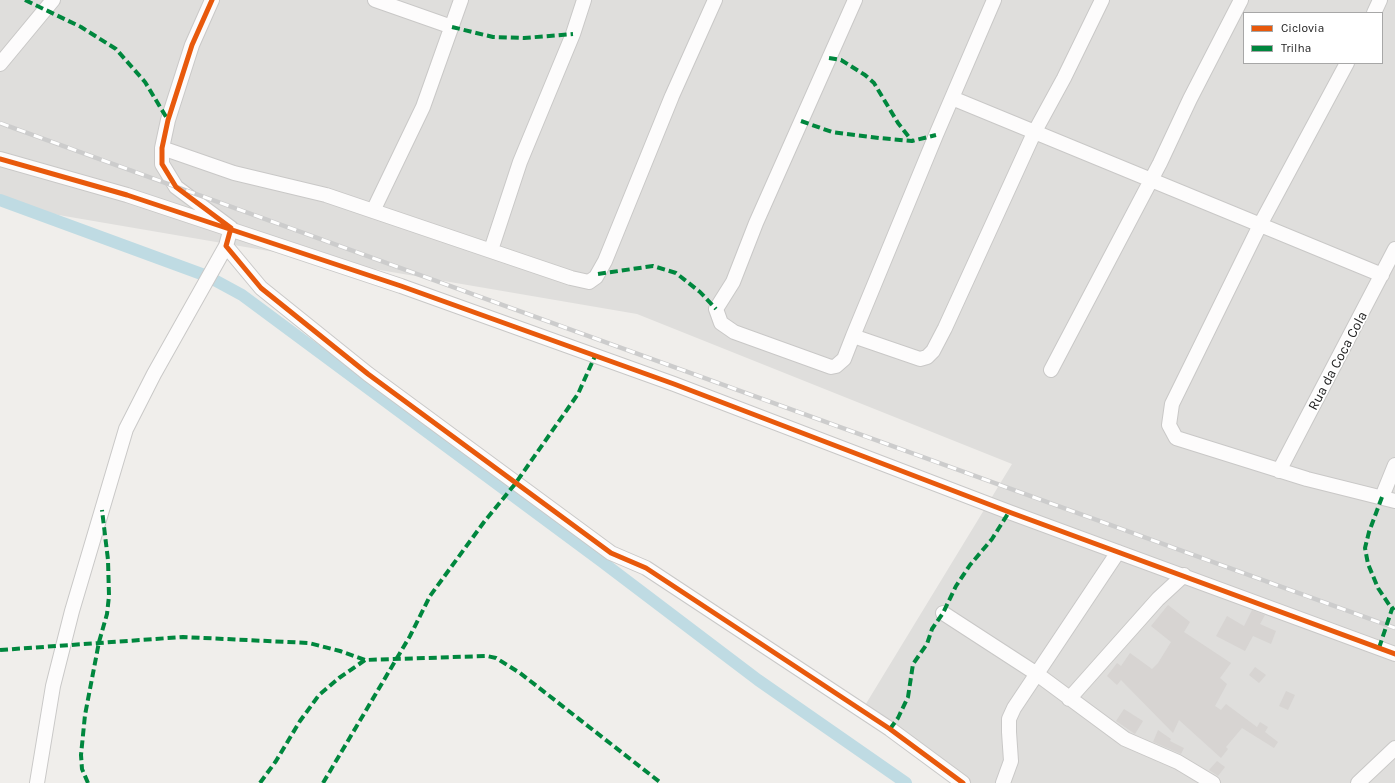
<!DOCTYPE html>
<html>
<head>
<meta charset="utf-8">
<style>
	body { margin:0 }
	#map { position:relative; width:1395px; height:783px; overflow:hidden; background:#f0eeeb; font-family:Karla,sans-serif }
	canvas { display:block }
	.legend { position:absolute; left:1243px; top:12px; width:140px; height:52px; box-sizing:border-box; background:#fff; border:1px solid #a7a7a7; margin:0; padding:5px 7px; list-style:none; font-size:12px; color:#222 }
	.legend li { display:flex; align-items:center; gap:8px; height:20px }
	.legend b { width:20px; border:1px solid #a7a7a7 }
</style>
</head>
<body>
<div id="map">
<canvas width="1395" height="783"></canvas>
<ul class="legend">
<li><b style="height:5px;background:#e8590c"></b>Ciclovia</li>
<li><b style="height:5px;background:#00873e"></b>Trilha</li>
</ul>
</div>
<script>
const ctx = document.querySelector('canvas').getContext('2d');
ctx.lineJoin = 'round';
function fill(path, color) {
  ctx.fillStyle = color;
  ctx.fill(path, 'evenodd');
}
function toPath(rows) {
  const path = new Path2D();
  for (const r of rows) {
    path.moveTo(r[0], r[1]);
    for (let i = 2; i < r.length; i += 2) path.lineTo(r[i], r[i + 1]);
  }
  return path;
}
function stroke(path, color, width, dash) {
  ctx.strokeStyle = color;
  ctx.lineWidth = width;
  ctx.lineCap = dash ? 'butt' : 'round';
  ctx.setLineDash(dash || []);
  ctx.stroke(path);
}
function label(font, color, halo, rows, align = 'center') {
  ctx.font = font + ' Karla,sans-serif';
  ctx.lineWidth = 3.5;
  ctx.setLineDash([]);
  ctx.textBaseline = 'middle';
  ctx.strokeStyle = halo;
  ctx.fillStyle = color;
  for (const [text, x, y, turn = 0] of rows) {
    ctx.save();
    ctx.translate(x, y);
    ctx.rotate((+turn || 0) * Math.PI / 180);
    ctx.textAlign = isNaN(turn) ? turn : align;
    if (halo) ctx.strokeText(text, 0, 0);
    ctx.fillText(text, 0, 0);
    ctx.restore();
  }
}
fill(toPath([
	[0,0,1395,0,1395,783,969,783,864,707,1012,464,637,314,0,205],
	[1244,13,1382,13,1382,63,1244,63]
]), '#dfdedc');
stroke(toPath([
	[0,200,207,276,242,295,601,561,758,680,906,783]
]), '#bfdbe3', 12);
fill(toPath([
	[1168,605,1190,622,1184,632,1231,663,1220,678,1227,684,1215,706,1221,710,1226,704,1257,727,1260,722,1268,727,1265,732,1278,742,1274,748,1242,728,1226,747,1228,749,1221,758,1179,720,1173,733,1121,680,1117,685,1107,676,1117,663,1121,666,1130,653,1152,669,1158,663,1171,642,1151,626],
	[1252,610,1265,615,1260,624,1276,631,1271,644,1253,636,1245,651,1216,636,1227,616,1244,626],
	[1255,667,1266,675,1259,683,1249,675],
	[1286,691,1295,695,1288,710,1279,706],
	[1124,709,1143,721,1135,734,1116,721],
	[1158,730,1171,739,1170,741,1184,748,1181,754,1153,742],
	[1217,761,1225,767,1218,776,1209,770]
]), '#d7d4d2');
const street = toPath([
	[212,0,192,45,168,120,162,148,162,164,176,187,231,228,226,246,261,288,368,374,611,553,646,568,890,729,963,783],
	[375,0,452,27],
	[855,0,756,223,733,282,716,309,721,323,734,332,831,367,836,366,844,359,853,336,920,359,927,357,933,351,945,328,1034,133,1064,78,1102,0],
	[1374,13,1380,0],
	[1347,63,1260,225,1172,404,1169,425,1176,438,1307,479,1395,501],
	[0,64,53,0],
	[952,98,1382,275],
	[162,148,234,173,326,195,571,278,589,282,596,277,605,261,672,96,715,0],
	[0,159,127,195,401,286,674,384,1009,512,1395,654],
	[373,211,423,107,461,0],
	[491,250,520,162,573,34,584,0],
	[853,336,936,135,994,0],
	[1051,370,1160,163,1190,99,1241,0],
	[1279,471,1395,249],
	[1382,497,1395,465],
	[943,613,1037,674,1125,739,1178,762,1213,783],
	[1069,699,1158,599,1184,575],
	[37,783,53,686,72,611,126,429,154,374,226,246],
	[1003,783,1011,761,1009,732,1009,719,1014,708,1118,552],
	[1358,783,1395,748]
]);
stroke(street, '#c9c8c7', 16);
stroke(street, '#fdfcfc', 14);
const rail = toPath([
	[0,123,1395,628]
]);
stroke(rail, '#ccc', 4.5);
stroke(rail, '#fff', 3, [9]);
stroke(toPath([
	[25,0,81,27,116,49,145,82,168,120],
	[452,27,493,37,524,38,573,34],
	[829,58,841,60,865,75,874,83,898,123,912,141],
	[801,121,832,132,879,138,912,141,936,135],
	[598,274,653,266,676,273,700,292,716,309],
	[1382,497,1369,532,1365,548,1368,564,1378,588,1392,609],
	[1379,648,1392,609,1395,607],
	[0,650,183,637,309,643,340,651,365,660,487,656,496,658,520,673,661,783],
	[890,729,898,718,908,697,913,664,927,644,932,629,943,613,956,586,970,565,992,539,1009,512],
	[88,783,82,769,81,755,85,715,99,642,107,614,109,596,108,560,102,510],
	[260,783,276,761,300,721,319,695,339,678,365,660],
	[323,783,410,636,430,596,484,522,515,484,578,394,595,356]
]), '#00873e', 4, [8, 4]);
stroke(toPath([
	[212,0,192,45,168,120,162,148,162,164,176,187,231,228,226,246,261,288,368,374,611,553,646,568,890,729,963,783],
	[0,159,127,195,401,286,674,384,1009,512,1395,654]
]), '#e8590c', 5);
label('14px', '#222', '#fff', [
	["Rua da Coca Cola",1338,361,-62]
]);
</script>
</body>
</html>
